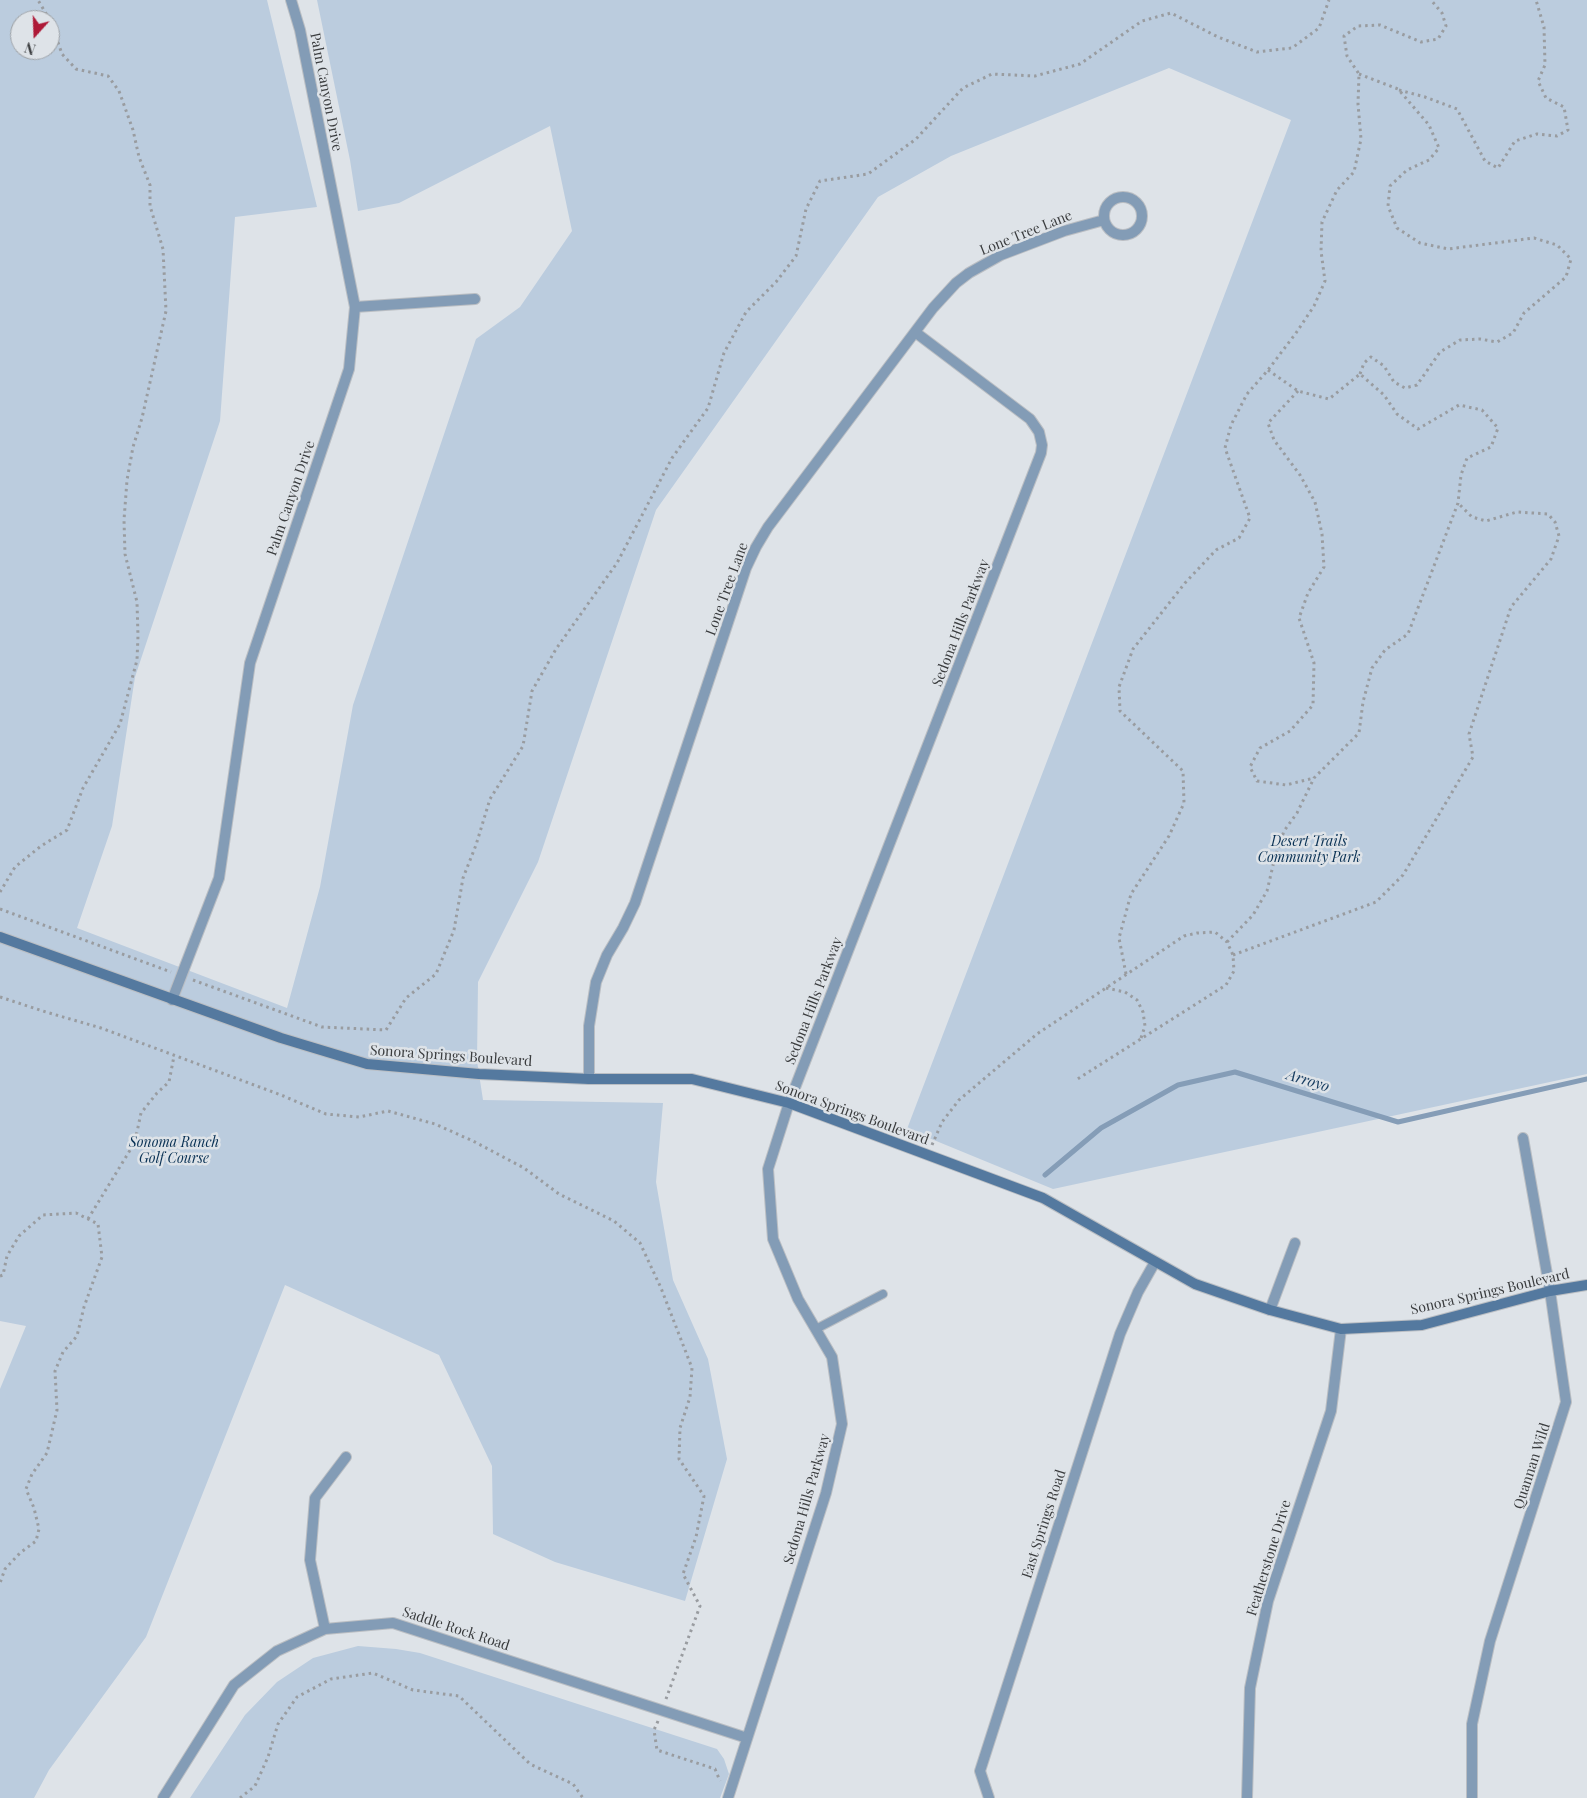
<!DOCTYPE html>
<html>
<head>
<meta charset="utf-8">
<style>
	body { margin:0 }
	#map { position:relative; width:1587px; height:1798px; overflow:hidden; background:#dee3e8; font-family:"Playfair Display",serif }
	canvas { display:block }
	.north { position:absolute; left:10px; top:10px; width:50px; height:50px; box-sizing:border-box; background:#dee3e8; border:1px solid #9ca0a4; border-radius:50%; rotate:200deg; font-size:14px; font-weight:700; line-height:20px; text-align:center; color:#3a3c3e }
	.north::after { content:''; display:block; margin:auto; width:18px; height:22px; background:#ae1937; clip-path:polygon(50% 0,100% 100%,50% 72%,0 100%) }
</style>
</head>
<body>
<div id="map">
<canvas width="1587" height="1798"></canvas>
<div class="north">N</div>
</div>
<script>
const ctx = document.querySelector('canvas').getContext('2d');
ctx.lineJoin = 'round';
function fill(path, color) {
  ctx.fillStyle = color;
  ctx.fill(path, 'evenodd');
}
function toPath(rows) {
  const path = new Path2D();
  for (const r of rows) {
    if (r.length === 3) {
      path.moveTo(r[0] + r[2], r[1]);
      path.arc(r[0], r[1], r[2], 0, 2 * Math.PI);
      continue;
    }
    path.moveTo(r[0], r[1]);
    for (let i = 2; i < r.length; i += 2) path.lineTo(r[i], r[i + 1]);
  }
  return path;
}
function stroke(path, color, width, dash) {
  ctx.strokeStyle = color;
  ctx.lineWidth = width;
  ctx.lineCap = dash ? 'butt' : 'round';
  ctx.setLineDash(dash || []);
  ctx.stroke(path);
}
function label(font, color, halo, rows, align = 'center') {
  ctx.font = font + ' "Playfair Display",serif';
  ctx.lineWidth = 5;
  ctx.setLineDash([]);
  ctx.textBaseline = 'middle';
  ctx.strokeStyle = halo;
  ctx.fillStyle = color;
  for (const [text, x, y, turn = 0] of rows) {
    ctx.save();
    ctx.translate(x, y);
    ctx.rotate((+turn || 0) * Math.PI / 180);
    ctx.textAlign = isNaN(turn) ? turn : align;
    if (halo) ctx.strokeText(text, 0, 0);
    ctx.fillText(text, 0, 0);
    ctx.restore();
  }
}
fill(toPath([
	[0,0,267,0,317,207,235,217,220,421,135,677,112,826,77,928,287,1008,320,887,353,705,476,339,520,307,572,231,550,126,399,203,358,211,350,160,317,0,1587,0,1587,1074,1053,1189,907,1129,1291,120,1169,68,951,156,878,197,656,510,538,862,478,982,477,1061,483,1100,663,1103,656,1182,673,1280,708,1359,727,1459,685,1601,555,1562,493,1534,492,1466,439,1355,285,1285,146,1637,49,1770,34,1798,0,1798,0,1389,26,1326,0,1321],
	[20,20,50,20,50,50,20,50],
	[358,1646,396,1649,420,1653,717,1749,724,1759,729,1774,720,1798,190,1798,245,1715,277,1682,313,1658]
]), '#bbccde');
stroke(toPath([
	[1045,1175,1101,1128,1178,1085,1235,1072,1398,1122,1587,1079]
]), '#859db7', 5);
const lane = toPath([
	[816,1329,883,1294]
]);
const street = toPath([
	[1123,216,19],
	[355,307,475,299],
	[172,1000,219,878,250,663,349,369,355,307,300,30,291,0],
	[589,1079,589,1026,596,982,607,955,623,928,635,903,746,568,756,547,768,527,933,308,956,283,969,273,1001,255,1064,231,1104,220],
	[1270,1310,1295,1243],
	[325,1629,310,1560,315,1498,346,1457],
	[163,1798,234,1685,277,1651,325,1629,393,1623,747,1738],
	[728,1798,826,1493,842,1424,832,1357,798,1299,773,1239,768,1169,789,1103,1041,453,1042,445,1039,432,1030,419,915,332],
	[989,1798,980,1771,1120,1334,1138,1292,1155,1262],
	[1247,1798,1250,1688,1268,1601,1331,1411,1341,1329],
	[1472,1798,1472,1724,1490,1641,1566,1402,1550,1291,1523,1138]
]);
const secondary = toPath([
	[0,937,281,1038,367,1064,479,1074,589,1079,692,1079,789,1103,1043,1198,1195,1284,1270,1310,1341,1329,1422,1325,1550,1291,1587,1285]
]);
stroke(lane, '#babec3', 10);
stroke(street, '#babec3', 12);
stroke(secondary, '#babec3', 12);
stroke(toPath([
	[1359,74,1398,89,1429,125,1439,148,1429,160,1407,170,1390,186,1388,206,1397,228,1420,243,1448,249,1534,238,1557,245,1571,259,1566,277,1524,313,1513,333,1497,342,1480,339,1460,340,1440,352,1417,385,1405,388,1394,382,1384,366,1371,357,1364,363,1360,374],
	[1399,90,1425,97,1457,109,1485,161,1498,168,1515,141,1537,134,1557,136,1568,130,1564,107,1546,98,1538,81,1545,65,1544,27,1536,0],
	[1298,391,1268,423,1274,440,1300,475,1315,502,1322,534,1324,567,1308,593,1299,618,1314,663,1313,705,1290,731,1260,748,1250,767,1257,781,1286,785,1314,778],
	[0,892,15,867,41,846,67,830,83,788,120,724,137,660,138,636,137,602,125,554,124,520,127,480,133,447,142,418,166,311,163,249,150,206,150,185,139,157,133,130,119,91,108,76,76,69,62,54,51,22,38,0],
	[0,909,171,972],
	[1227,942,1253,915,1267,891,1275,857,1284,831,1297,813,1314,778,1359,733,1363,702,1372,668,1385,650,1408,634,1458,503,1461,475,1467,458,1491,447,1498,428,1482,410,1459,405,1418,429,1397,414,1384,395,1360,374,1329,399,1298,391,1268,370],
	[1233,955,1376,902,1403,875,1473,757,1469,734,1511,607,1551,559,1559,536,1555,522,1548,514,1517,512,1486,521,1472,517,1458,503],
	[1126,974,1119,938,1131,894,1169,836,1184,803,1183,771,1120,711,1119,687,1133,649,1185,583,1216,550,1239,538,1250,518,1225,448,1231,425,1247,394,1268,370,1296,333,1314,306,1325,281,1321,251,1322,222,1337,190,1354,172,1361,139,1358,104,1359,74,1347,56,1344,36,1358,26,1380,25,1421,42,1438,39,1446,26,1442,13,1431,0],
	[193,980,322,1027,386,1030,406,998,436,974,454,930,463,878,476,845,490,799,523,746,532,691,556,649,617,563,672,458,708,408,724,353,746,312,776,282,796,256,806,209,820,181,868,174,916,139,963,88,992,74,1035,76,1080,64,1142,21,1171,13,1218,37,1257,52,1292,48,1319,28,1329,0],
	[1106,988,1125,992,1137,1000,1143,1012,1145,1026,1141,1038],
	[0,997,46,1012,101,1028,281,1095,326,1114,359,1117,388,1111,435,1124,473,1141,524,1168,559,1194,614,1221,640,1243,661,1288,692,1368,690,1397,680,1428,679,1459,704,1496,696,1537,683,1574,700,1606,666,1699],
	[932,1145,942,1122,959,1100,1037,1034,1184,936,1197,933,1215,932,1227,942,1233,955,1234,971,1226,985,1076,1080],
	[88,1219,132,1147,137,1132,141,1113,157,1093,169,1082,174,1056],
	[0,1276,3,1275,7,1256,19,1236,43,1215,76,1213,98,1224,102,1257,84,1307,77,1336,63,1352,55,1371,57,1410,47,1453,32,1474,26,1489,34,1508,39,1529,36,1541,20,1553,5,1569,0,1583],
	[658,1721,654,1730,657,1750,715,1769,720,1781],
	[240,1798,255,1786,268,1757,278,1724,297,1697,331,1679,373,1673,413,1690,459,1696,530,1764,573,1784,583,1798]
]), '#999ca0', 3, [2.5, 4]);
stroke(lane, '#839cb6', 8);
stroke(street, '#839cb6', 10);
stroke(secondary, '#54799f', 10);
label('14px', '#3a3c3e', '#dee3e8', [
	["Palm Canyon Drive",326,92,79],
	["Lone Tree Lane",1026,233,-22],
	["Palm Canyon Drive",291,498,-71],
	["Lone Tree Lane",727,589,-70],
	["Sedona Hills Parkway",961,623,-69],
	["Sedona Hills Parkway",814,1001,-69],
	["Sonora Springs Boulevard",451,1056,4],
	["Sonora Springs Boulevard",852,1113,20],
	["Sonora Springs Boulevard",1490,1292,-13],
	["Quannan Wild",1532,1466,-72],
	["Sedona Hills Parkway",807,1499,-74],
	["East Springs Road",1044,1524,-72],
	["Featherstone Drive",1269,1558,-73],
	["Saddle Rock Road",456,1629,18]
]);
label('italic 14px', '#093154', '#dee3e8', [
	["Desert Trails",1309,842],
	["Community Park",1309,858],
	["Sonoma Ranch",174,1143],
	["Golf Course",174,1159]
]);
label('italic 15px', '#153b5f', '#dee3e8', [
	["Arroyo",1308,1081,17]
]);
</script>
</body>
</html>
